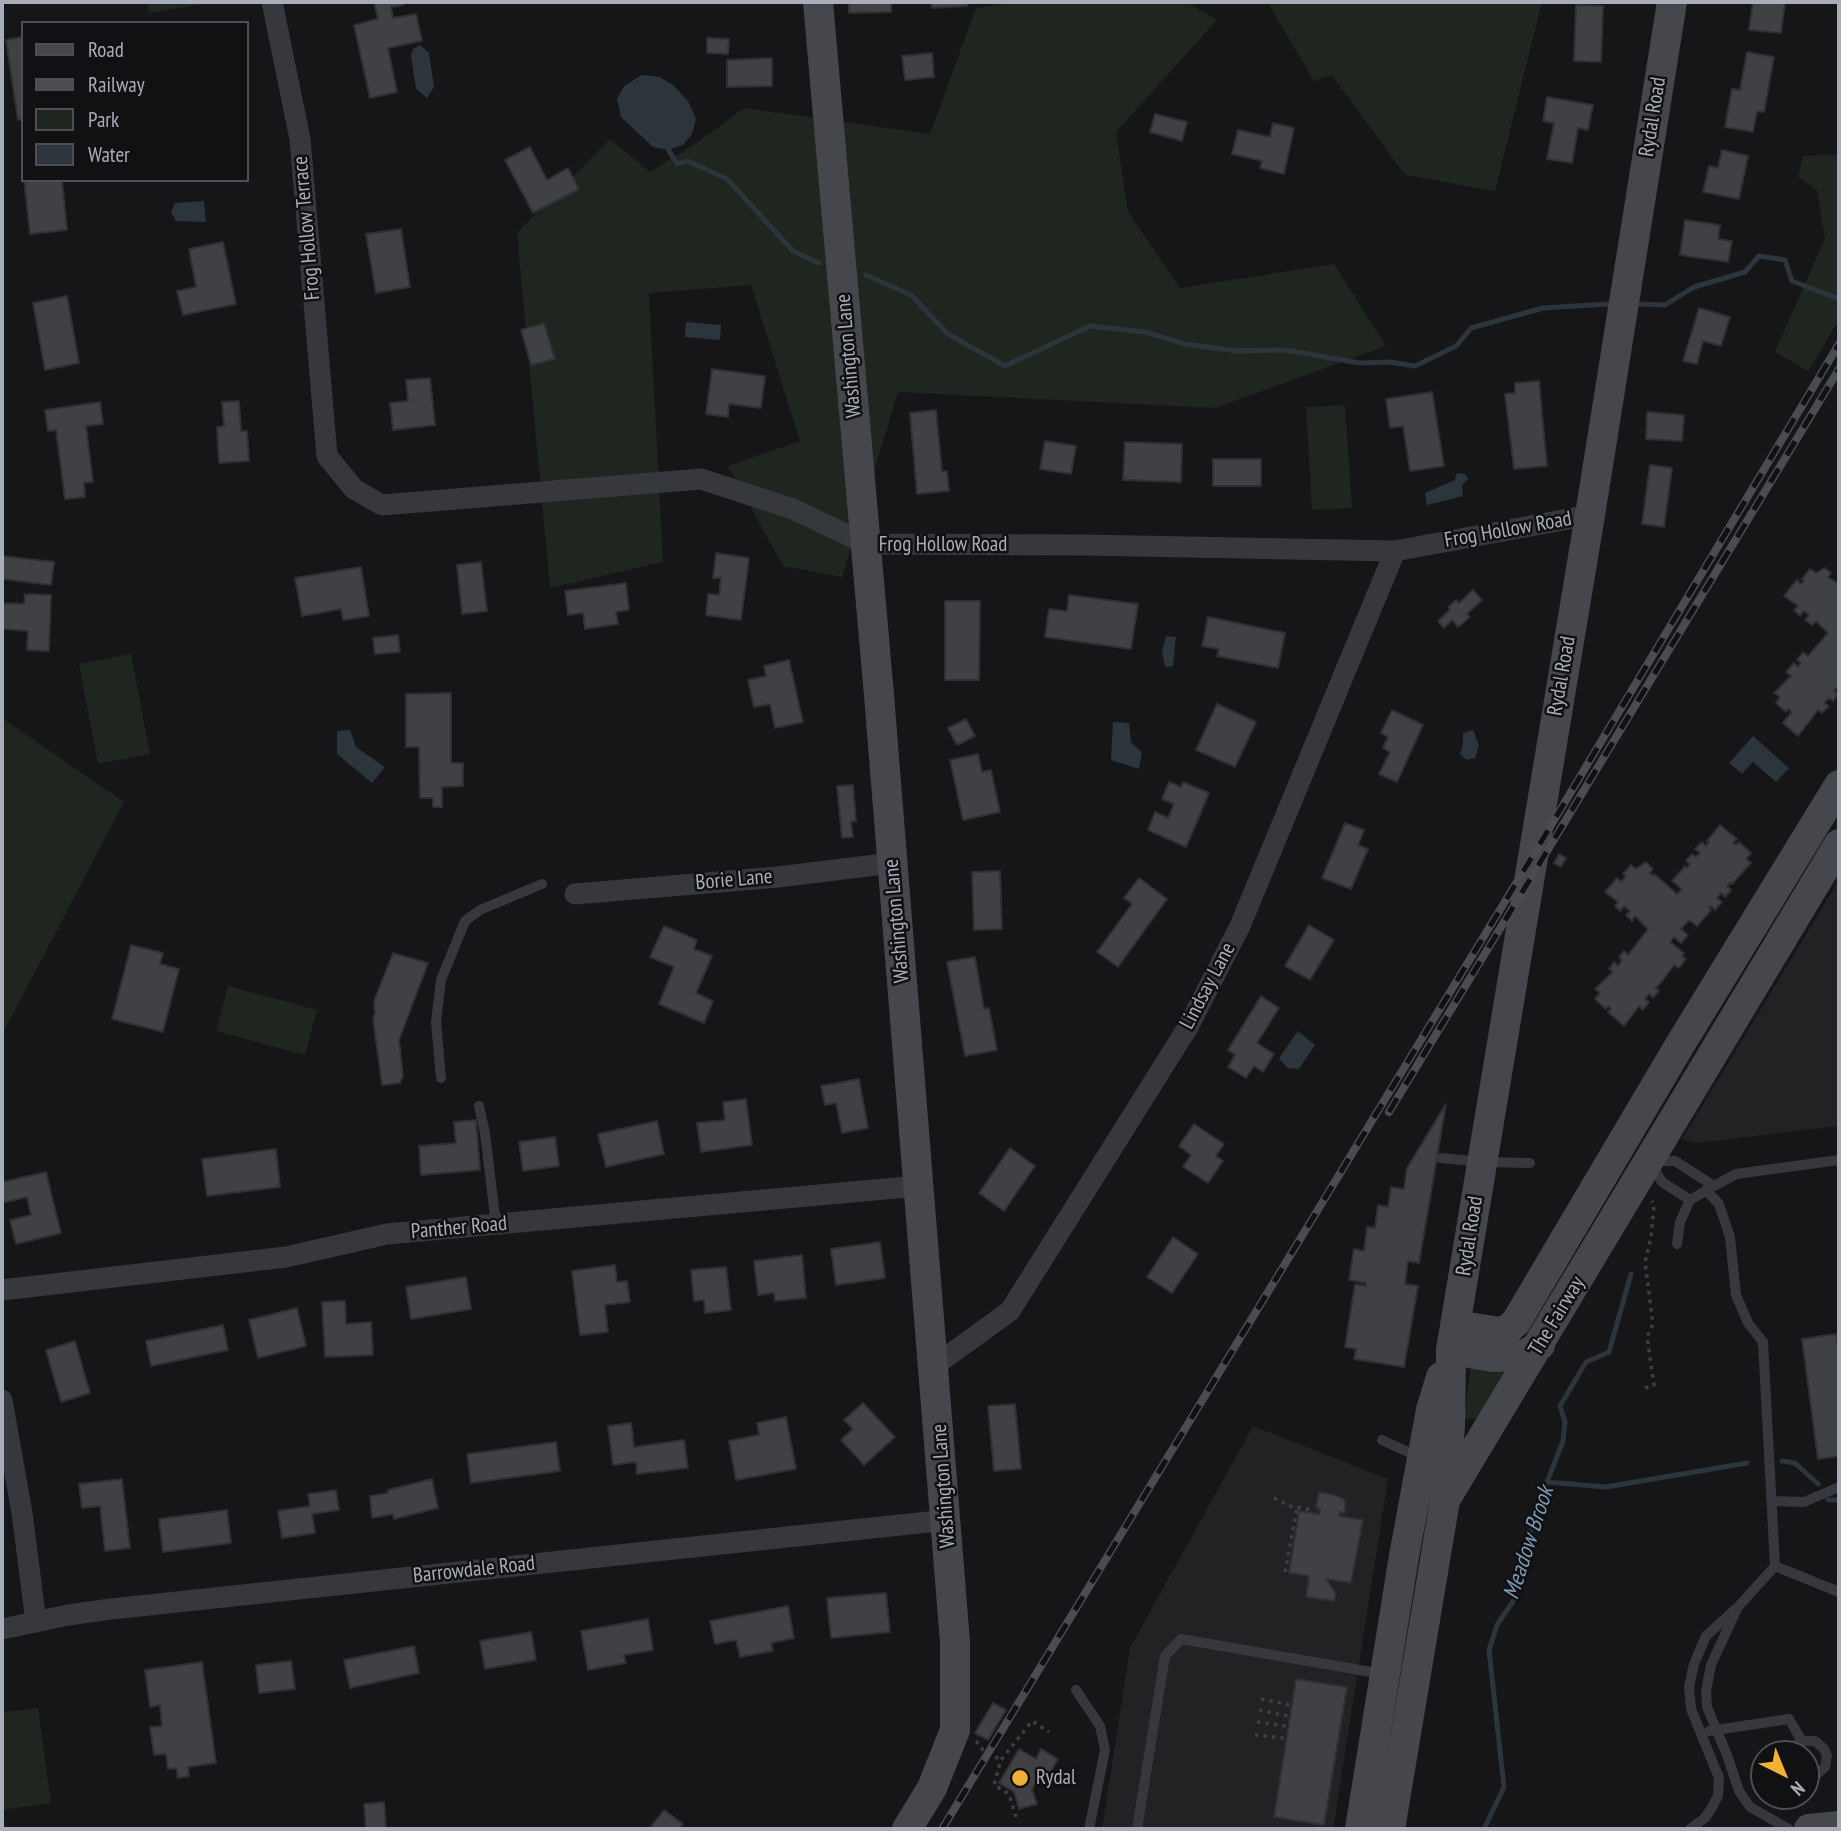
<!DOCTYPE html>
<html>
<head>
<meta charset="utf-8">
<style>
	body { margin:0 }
	#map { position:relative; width:1841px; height:1831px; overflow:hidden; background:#161618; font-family:"PT Sans Narrow",sans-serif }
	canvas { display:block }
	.frame { position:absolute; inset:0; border:4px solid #a8adb8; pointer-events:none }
	.legend { position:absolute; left:21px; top:21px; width:228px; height:161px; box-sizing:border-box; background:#111113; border:2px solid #4d4f55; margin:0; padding:9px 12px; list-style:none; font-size:21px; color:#a8adb8 }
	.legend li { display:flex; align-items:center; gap:14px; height:35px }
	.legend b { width:35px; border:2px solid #4d4f55 }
	.north { position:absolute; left:1750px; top:1740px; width:70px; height:70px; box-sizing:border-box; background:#111113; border:2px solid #4d4f55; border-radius:50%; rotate:137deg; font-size:19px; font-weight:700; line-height:28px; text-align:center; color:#a8adb8 }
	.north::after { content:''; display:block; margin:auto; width:24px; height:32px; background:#f2b134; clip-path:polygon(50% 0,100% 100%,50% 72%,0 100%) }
</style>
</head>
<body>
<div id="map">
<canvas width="1841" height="1831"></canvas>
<div class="frame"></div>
<ul class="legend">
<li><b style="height:9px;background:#45474d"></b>Road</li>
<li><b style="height:9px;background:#4a4c52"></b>Railway</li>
<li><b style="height:19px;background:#1e261f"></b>Park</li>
<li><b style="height:19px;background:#2c353c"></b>Water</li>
</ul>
<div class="north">N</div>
</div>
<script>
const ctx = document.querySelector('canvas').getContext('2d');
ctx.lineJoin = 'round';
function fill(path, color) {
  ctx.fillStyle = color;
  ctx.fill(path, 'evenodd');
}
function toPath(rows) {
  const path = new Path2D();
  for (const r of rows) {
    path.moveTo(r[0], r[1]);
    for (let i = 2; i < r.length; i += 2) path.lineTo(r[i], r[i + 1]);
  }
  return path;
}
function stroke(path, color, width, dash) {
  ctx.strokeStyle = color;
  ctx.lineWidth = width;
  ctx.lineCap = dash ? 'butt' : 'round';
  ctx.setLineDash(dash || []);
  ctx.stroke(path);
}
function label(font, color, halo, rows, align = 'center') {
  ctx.font = font + ' "PT Sans Narrow",sans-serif';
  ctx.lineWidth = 5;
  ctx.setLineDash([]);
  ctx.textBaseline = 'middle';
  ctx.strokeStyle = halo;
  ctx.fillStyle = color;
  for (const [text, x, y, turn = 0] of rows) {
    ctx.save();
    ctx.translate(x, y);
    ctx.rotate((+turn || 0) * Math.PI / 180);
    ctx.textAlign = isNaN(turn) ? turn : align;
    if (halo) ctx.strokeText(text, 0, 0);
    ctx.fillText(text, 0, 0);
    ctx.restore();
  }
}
fill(toPath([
	[1839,880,1839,1126,1696,1143,1682,1139],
	[1253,1426,1388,1479,1333,1829,1102,1829,1130,1648]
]), '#222225');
fill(toPath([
	[147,2,216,2,149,13],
	[1014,2,1186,2,1217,20,1116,132,1128,212,1180,288,1334,264,1386,346,1215,408,898,392,842,577,783,566,728,466,800,441,751,285,649,293,663,562,550,588,517,233,610,139,650,172,701,140,744,108,930,134,976,8],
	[1288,2,1542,2,1495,191,1405,175,1332,75,1314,81,1269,5],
	[1839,154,1839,320,1808,371,1775,352,1825,239,1817,190,1798,177,1803,156],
	[1345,405,1352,508,1312,510,1306,407],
	[131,654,150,754,98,764,79,664],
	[2,718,124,802,2,1035],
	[228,986,317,1010,305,1055,216,1031],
	[1471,1365,1513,1371,1484,1420,1464,1418],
	[38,1708,51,1803,2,1810,2,1712]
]), '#1e261f');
fill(toPath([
	[420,45,429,53,434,87,427,98,416,89,411,56,413,49],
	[642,75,660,77,674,86,688,101,696,119,692,134,683,145,668,150,653,147,621,117,617,99,624,86],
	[204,201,206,222,176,221,171,212,175,203],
	[686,322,721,325,720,340,685,337],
	[1457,473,1465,474,1468,479,1462,485,1463,496,1427,505,1425,493,1455,480],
	[1166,636,1176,637,1173,666,1165,667,1162,651],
	[1113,722,1129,723,1131,742,1142,753,1139,769,1111,760],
	[350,730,356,747,385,767,372,783,337,754,337,731],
	[1473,730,1479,745,1475,758,1467,760,1460,754,1463,744,1463,733],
	[1753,736,1789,768,1776,782,1753,762,1742,774,1729,763],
	[1298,1031,1315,1045,1299,1069,1287,1068,1279,1058]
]), '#2c353c');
stroke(toPath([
	[665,144,677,164,688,161,727,179,793,251,819,263],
	[866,275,911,295,948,334,1005,366,1090,326,1145,332,1185,344,1237,351,1286,350,1359,363,1390,362,1415,366,1456,346,1471,328,1543,308,1609,304],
	[1637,304,1665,305,1694,287,1745,272,1759,256,1785,260,1792,281,1839,299],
	[1782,1461,1795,1463,1818,1484],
	[1547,1482,1606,1487,1747,1463],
	[1828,1500,1839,1500],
	[1484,1829,1504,1787,1489,1650,1497,1625,1514,1600,1522,1558,1547,1482,1563,1441,1565,1422,1560,1406,1586,1362,1609,1352,1631,1274]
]), '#2c353c', 5);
const building = toPath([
	[374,2,402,2,403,5,391,7,393,18,416,14,422,41,388,48,397,92,370,98,354,25,378,19,374,2],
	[849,2,891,2,891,12,849,13,849,2],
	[932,2,967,2,967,6,932,8,932,2],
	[1753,2,1785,2,1781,33,1749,30,1753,2],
	[1576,5,1603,6,1601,62,1574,61,1576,5],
	[23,37,23,119,18,120,6,40,23,37],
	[707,38,729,39,728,54,707,53,707,38],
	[1747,52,1774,57,1764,112,1757,111,1753,132,1725,127,1732,89,1740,90,1747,52],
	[932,53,934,77,905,80,902,56,932,53],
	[772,58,772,86,727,87,727,60,772,58],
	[1547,97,1593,105,1588,130,1578,128,1572,163,1547,159,1554,123,1543,121,1547,97],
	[1155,114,1187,122,1182,141,1150,132,1155,114],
	[1273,123,1294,128,1284,174,1260,168,1262,161,1232,154,1238,130,1270,137,1273,123],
	[530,147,547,180,568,168,579,189,533,213,505,160,530,147],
	[1722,150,1748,156,1739,199,1703,192,1709,166,1718,168,1722,150],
	[24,180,62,180,67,230,30,234,24,180],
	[1685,220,1720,225,1718,239,1732,241,1728,262,1680,255,1685,220],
	[401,229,410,287,376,293,366,234,401,229],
	[223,242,236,304,183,315,177,291,196,287,189,249,223,242],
	[67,296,79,363,45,370,33,303,67,296],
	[1699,308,1730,317,1721,346,1703,341,1697,364,1683,361,1699,308],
	[544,323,555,359,531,365,521,330,544,323],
	[712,369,765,376,761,408,729,404,728,417,706,414,712,369],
	[430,378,435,425,393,430,390,403,408,401,406,380,430,378],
	[1539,381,1547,466,1514,469,1505,394,1515,393,1515,383,1539,381],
	[1432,392,1444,466,1410,471,1403,426,1390,428,1386,399,1432,392],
	[239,401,241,431,247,431,249,461,219,463,217,427,224,426,222,402,239,401],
	[100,402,103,424,86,426,93,482,84,483,85,497,65,499,56,430,48,431,45,410,100,402],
	[936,410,942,471,947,471,949,491,917,494,910,413,936,410],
	[1647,412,1684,415,1682,441,1646,439,1647,412],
	[1045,441,1076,446,1071,474,1040,469,1045,441],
	[1125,442,1182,444,1181,482,1123,480,1125,442],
	[1213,459,1261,459,1261,486,1213,486,1213,459],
	[1650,465,1672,468,1664,527,1642,524,1650,465],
	[716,553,749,558,741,620,706,615,708,594,719,595,721,578,713,578,716,553],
	[2,556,54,562,51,585,2,579,2,556],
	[481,562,487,611,462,614,457,565,481,562],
	[361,567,369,616,343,620,341,609,302,616,295,578,361,567],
	[1825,568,1831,573,1828,577,1839,584,1839,688,1837,687,1834,691,1838,694,1833,701,1829,698,1824,703,1829,706,1822,713,1818,710,1798,736,1783,723,1792,712,1788,709,1786,712,1776,703,1780,697,1774,693,1791,676,1786,672,1794,663,1798,667,1801,663,1797,660,1803,652,1808,656,1828,633,1816,621,1812,625,1805,620,1809,615,1804,611,1800,616,1794,610,1798,606,1784,596,1797,580,1801,584,1804,581,1802,579,1810,569,1816,573,1825,568],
	[626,583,629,610,616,612,618,624,585,629,583,613,568,615,565,591,626,583],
	[1473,590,1482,600,1467,614,1470,617,1458,627,1452,620,1444,628,1438,621,1450,610,1448,607,1456,600,1459,603,1473,590],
	[25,594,51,595,49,651,27,650,28,631,2,629,2,603,24,604,25,594],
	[1069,595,1138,604,1131,649,1045,637,1049,609,1067,611,1069,595],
	[945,601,980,601,979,680,945,680,945,601],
	[1208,617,1285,633,1278,668,1217,656,1219,649,1202,646,1208,617],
	[398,635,400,652,375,654,373,638,398,635],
	[789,660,803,722,775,728,770,704,754,707,748,680,766,676,764,666,789,660],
	[451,693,451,763,463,763,463,786,442,787,442,807,433,807,433,798,420,798,419,747,406,747,406,694,451,693],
	[1217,704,1256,722,1235,767,1196,750,1217,704],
	[1392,710,1423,725,1397,782,1379,774,1390,752,1383,748,1388,737,1381,733,1392,710],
	[966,719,975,736,957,745,948,728,966,719],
	[978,754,982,772,991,770,1000,812,963,820,950,760,978,754],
	[1169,782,1181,787,1183,782,1209,793,1186,847,1148,830,1155,812,1168,818,1174,804,1162,799,1169,782],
	[853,785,856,821,851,822,853,837,842,838,837,786,853,785],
	[1345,823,1364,830,1358,845,1368,849,1351,889,1322,878,1345,823],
	[1720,825,1737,839,1733,843,1736,845,1739,842,1751,853,1746,859,1751,863,1732,884,1730,883,1727,886,1731,890,1725,897,1721,893,1717,898,1722,902,1715,910,1711,906,1709,908,1711,910,1697,926,1689,920,1681,929,1688,935,1681,943,1674,937,1670,942,1684,953,1682,956,1686,959,1679,968,1674,965,1659,985,1655,987,1659,991,1653,998,1649,994,1645,999,1649,1002,1643,1010,1639,1006,1624,1026,1608,1012,1611,1008,1608,1006,1606,1009,1595,999,1600,993,1595,989,1613,972,1609,969,1614,962,1618,966,1622,960,1619,957,1624,951,1628,955,1648,929,1635,916,1632,921,1626,915,1630,911,1624,906,1620,911,1615,906,1618,902,1605,892,1617,878,1621,882,1626,876,1623,874,1631,865,1636,869,1646,862,1653,869,1650,873,1653,876,1654,874,1677,894,1682,889,1672,881,1685,866,1687,868,1690,864,1686,861,1692,854,1696,857,1700,853,1695,849,1702,842,1706,846,1709,842,1707,841,1720,825],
	[1559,854,1566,858,1561,867,1554,863,1559,854],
	[1000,871,1002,929,974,930,972,872,1000,871],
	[1139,878,1167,899,1118,967,1097,952,1132,904,1124,898,1139,878],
	[1309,925,1334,940,1310,980,1285,966,1309,925],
	[664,926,697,940,694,949,712,956,696,993,713,1001,704,1023,659,1004,674,967,650,957,664,926],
	[131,945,163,953,160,964,179,969,163,1032,112,1019,131,945],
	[393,953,428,963,399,1040,403,1076,400,1083,382,1085,373,1018,375,1013,374,1001,393,953],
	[975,957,984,1009,989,1008,997,1050,965,1056,947,962,975,957],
	[1261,996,1279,1008,1257,1043,1274,1054,1263,1072,1254,1066,1246,1078,1228,1067,1235,1055,1228,1050,1261,996],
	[859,1079,868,1128,842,1133,836,1103,825,1105,821,1086,859,1079],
	[746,1099,752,1145,701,1152,697,1123,725,1120,723,1102,746,1099],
	[1446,1104,1419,1263,1408,1261,1405,1284,1418,1286,1404,1367,1354,1359,1356,1349,1345,1347,1355,1284,1366,1286,1366,1283,1349,1280,1354,1249,1364,1251,1367,1227,1375,1228,1378,1205,1388,1207,1391,1187,1404,1189,1407,1168,1446,1104],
	[476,1120,480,1170,421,1175,419,1146,456,1143,454,1122,476,1120],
	[657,1121,664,1154,606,1167,598,1134,657,1121],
	[1194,1124,1224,1144,1216,1156,1223,1161,1208,1183,1183,1167,1191,1155,1179,1146,1194,1124],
	[555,1137,559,1166,523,1171,519,1142,555,1137],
	[1010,1148,1035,1166,1004,1211,979,1193,1010,1148],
	[276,1149,280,1187,207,1196,202,1159,276,1149],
	[46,1172,61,1233,16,1244,10,1220,31,1215,27,1197,2,1203,2,1182,46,1172],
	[1173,1237,1198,1254,1172,1293,1147,1277,1173,1237],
	[880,1242,885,1278,836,1285,831,1249,880,1242],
	[802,1255,806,1298,775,1301,774,1293,758,1295,754,1261,802,1255],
	[615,1265,617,1282,627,1281,630,1302,605,1305,608,1332,580,1335,572,1271,615,1265],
	[726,1267,731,1310,705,1313,704,1300,694,1301,691,1270,726,1267],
	[466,1277,471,1309,411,1319,406,1287,466,1277],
	[345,1301,346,1324,371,1322,373,1355,325,1357,322,1302,345,1301],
	[297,1308,306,1346,258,1358,249,1320,297,1308],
	[223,1325,228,1350,151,1366,146,1341,223,1325],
	[1836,1334,1839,1356,1839,1456,1818,1459,1802,1339,1836,1334],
	[75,1341,90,1393,61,1402,46,1350,75,1341],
	[863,1403,895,1437,864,1465,841,1440,853,1429,844,1420,863,1403],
	[1015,1404,1021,1469,994,1471,988,1406,1015,1404],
	[786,1417,796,1469,736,1480,729,1441,759,1435,757,1423,786,1417],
	[631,1423,634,1447,684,1440,688,1468,637,1474,636,1462,613,1465,608,1426,631,1423],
	[556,1442,560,1471,471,1483,467,1454,556,1442],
	[122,1479,130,1548,105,1551,100,1506,82,1508,79,1484,122,1479],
	[432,1479,438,1508,394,1519,393,1514,372,1518,370,1496,388,1493,388,1490,432,1479],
	[336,1490,339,1510,312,1514,315,1533,282,1538,278,1511,310,1506,308,1494,336,1490],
	[1319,1492,1338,1496,1345,1500,1345,1513,1340,1512,1339,1516,1363,1520,1351,1583,1326,1579,1336,1593,1334,1601,1306,1597,1309,1576,1289,1573,1299,1511,1319,1514,1320,1509,1316,1508,1319,1492],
	[227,1510,231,1543,163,1552,159,1519,227,1510],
	[886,1593,890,1632,831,1638,827,1598,886,1593],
	[788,1606,794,1638,771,1643,773,1651,740,1657,736,1640,715,1644,710,1621,788,1606],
	[648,1619,653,1650,624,1655,626,1663,588,1670,581,1631,648,1619],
	[531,1632,536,1660,485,1669,480,1641,531,1632],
	[414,1646,419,1673,350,1688,344,1660,414,1646],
	[291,1661,295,1689,259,1693,256,1665,291,1661],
	[202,1662,216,1763,188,1767,189,1776,178,1778,176,1768,168,1769,166,1754,154,1755,150,1727,162,1726,160,1705,150,1707,145,1670,202,1662],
	[1296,1679,1347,1687,1324,1825,1274,1817,1296,1679],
	[993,1703,1006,1710,988,1740,975,1733,993,1703],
	[1019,1749,1036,1759,1041,1749,1058,1759,1043,1784,1038,1781,1032,1789,1037,1804,1019,1809,1014,1792,999,1783,1019,1749],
	[384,1802,386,1829,363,1829,366,1829,364,1804,384,1802],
	[664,1810,683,1824,679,1829,649,1829,664,1810]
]);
fill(building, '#404145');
stroke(building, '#303034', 2);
stroke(toPath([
	[1645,1388,1654,1385,1647,1337,1653,1324,1645,1262,1651,1237,1654,1206,1652,1201],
	[1274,1498,1290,1506,1313,1510],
	[1285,1572,1297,1507],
	[1261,1699,1290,1705],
	[1259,1710,1288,1716],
	[1257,1722,1286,1726],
	[1255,1735,1284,1738],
	[976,1741,983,1750,1001,1760],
	[1016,1817,1009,1794,994,1785,1001,1760,1032,1721,1049,1732]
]), '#3d3f44', 3.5, [3.5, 5]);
stroke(toPath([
	[441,1078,436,1022,441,980,465,921,480,910,542,884],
	[479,1106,485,1133,496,1225],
	[1441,1158,1482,1162,1530,1163],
	[1654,1161,1675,1161,1714,1186],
	[1651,1163,1662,1182,1690,1200],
	[1677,1244,1680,1222,1690,1200,1714,1186,1736,1174,1839,1160],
	[1382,1440,1408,1452,1421,1455],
	[1772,1501,1804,1502,1839,1487],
	[1775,1566,1839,1592],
	[1736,1611,1711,1665,1706,1691,1707,1707,1727,1755,1739,1791,1750,1807,1789,1829],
	[1076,1690,1100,1726,1105,1750,1089,1829],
	[1709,1731,1789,1719,1802,1741],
	[1791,1754,1797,1744,1802,1741,1815,1741,1824,1749,1827,1756,1825,1767,1816,1775,1806,1777],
	[1137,1829,1165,1656,1181,1639,1383,1674],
	[1690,1829,1705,1818,1712,1807,1718,1796,1719,1778,1691,1709,1689,1687,1694,1664,1706,1636,1737,1608,1775,1566,1763,1342,1748,1323,1736,1295,1730,1237,1719,1204,1706,1190]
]), '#37383d', 10);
stroke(toPath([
	[272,2,300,139,327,456,354,489,382,505,701,479,793,509,866,544,1084,545,1395,551,1590,515],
	[575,894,778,877,892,863],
	[2,1290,286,1257,387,1234,918,1186],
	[934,1366,1010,1311,1188,1027,1240,926,1395,551],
	[2,1400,22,1513,36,1622],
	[2,1629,68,1615,111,1609,947,1520]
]), '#37383d', 21);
stroke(toPath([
	[818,2,879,695,955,1642,955,1730,932,1788,907,1829],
	[1455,1325,1500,1332,1508,1329,1516,1322,1681,1043,1839,785],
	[1451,1350,1493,1357,1514,1356,1528,1353,1540,1345],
	[1445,1500,1450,1425,1451,1350,1590,515,1672,2],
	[1360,1829,1404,1556,1431,1410,1441,1377],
	[1390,1829,1445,1500,1839,844],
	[1809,1829,1839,1826]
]), '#45474d', 30);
const rail = toPath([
	[1389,1112,1839,369],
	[942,1829,1532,857,1839,344]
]);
stroke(rail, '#4a4c52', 8);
stroke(rail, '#111113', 5, [16]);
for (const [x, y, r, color] of [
	[1020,1778,9,"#f2b134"]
]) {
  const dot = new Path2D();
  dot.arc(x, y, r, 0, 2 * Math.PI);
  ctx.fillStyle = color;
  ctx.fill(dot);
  stroke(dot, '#111113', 2.5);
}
label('21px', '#a8adb8', '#111113', [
	["Rydal Road",1653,117,-81],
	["Frog Hollow Terrace",307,228,-95],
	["Washington Lane",849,356,-95],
	["Frog Hollow Road",1508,530,-10],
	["Frog Hollow Road",943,545],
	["Rydal Road",1562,676,-80],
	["Borie Lane",734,880,-5],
	["Washington Lane",897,921,-95],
	["Lindsay Lane",1208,986,-62],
	["Panther Road",459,1228,-5],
	["Rydal Road",1470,1236,-81],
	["The Fairway",1557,1316,-59],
	["Washington Lane",944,1486,-94],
	["Barrowdale Road",474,1570,-6]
]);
label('21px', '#a8adb8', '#111113', [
	["Rydal",1036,1778]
], 'left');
label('italic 23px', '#7f9bb3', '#111113', [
	["Meadow Brook",1529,1543,-72]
]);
</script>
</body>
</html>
